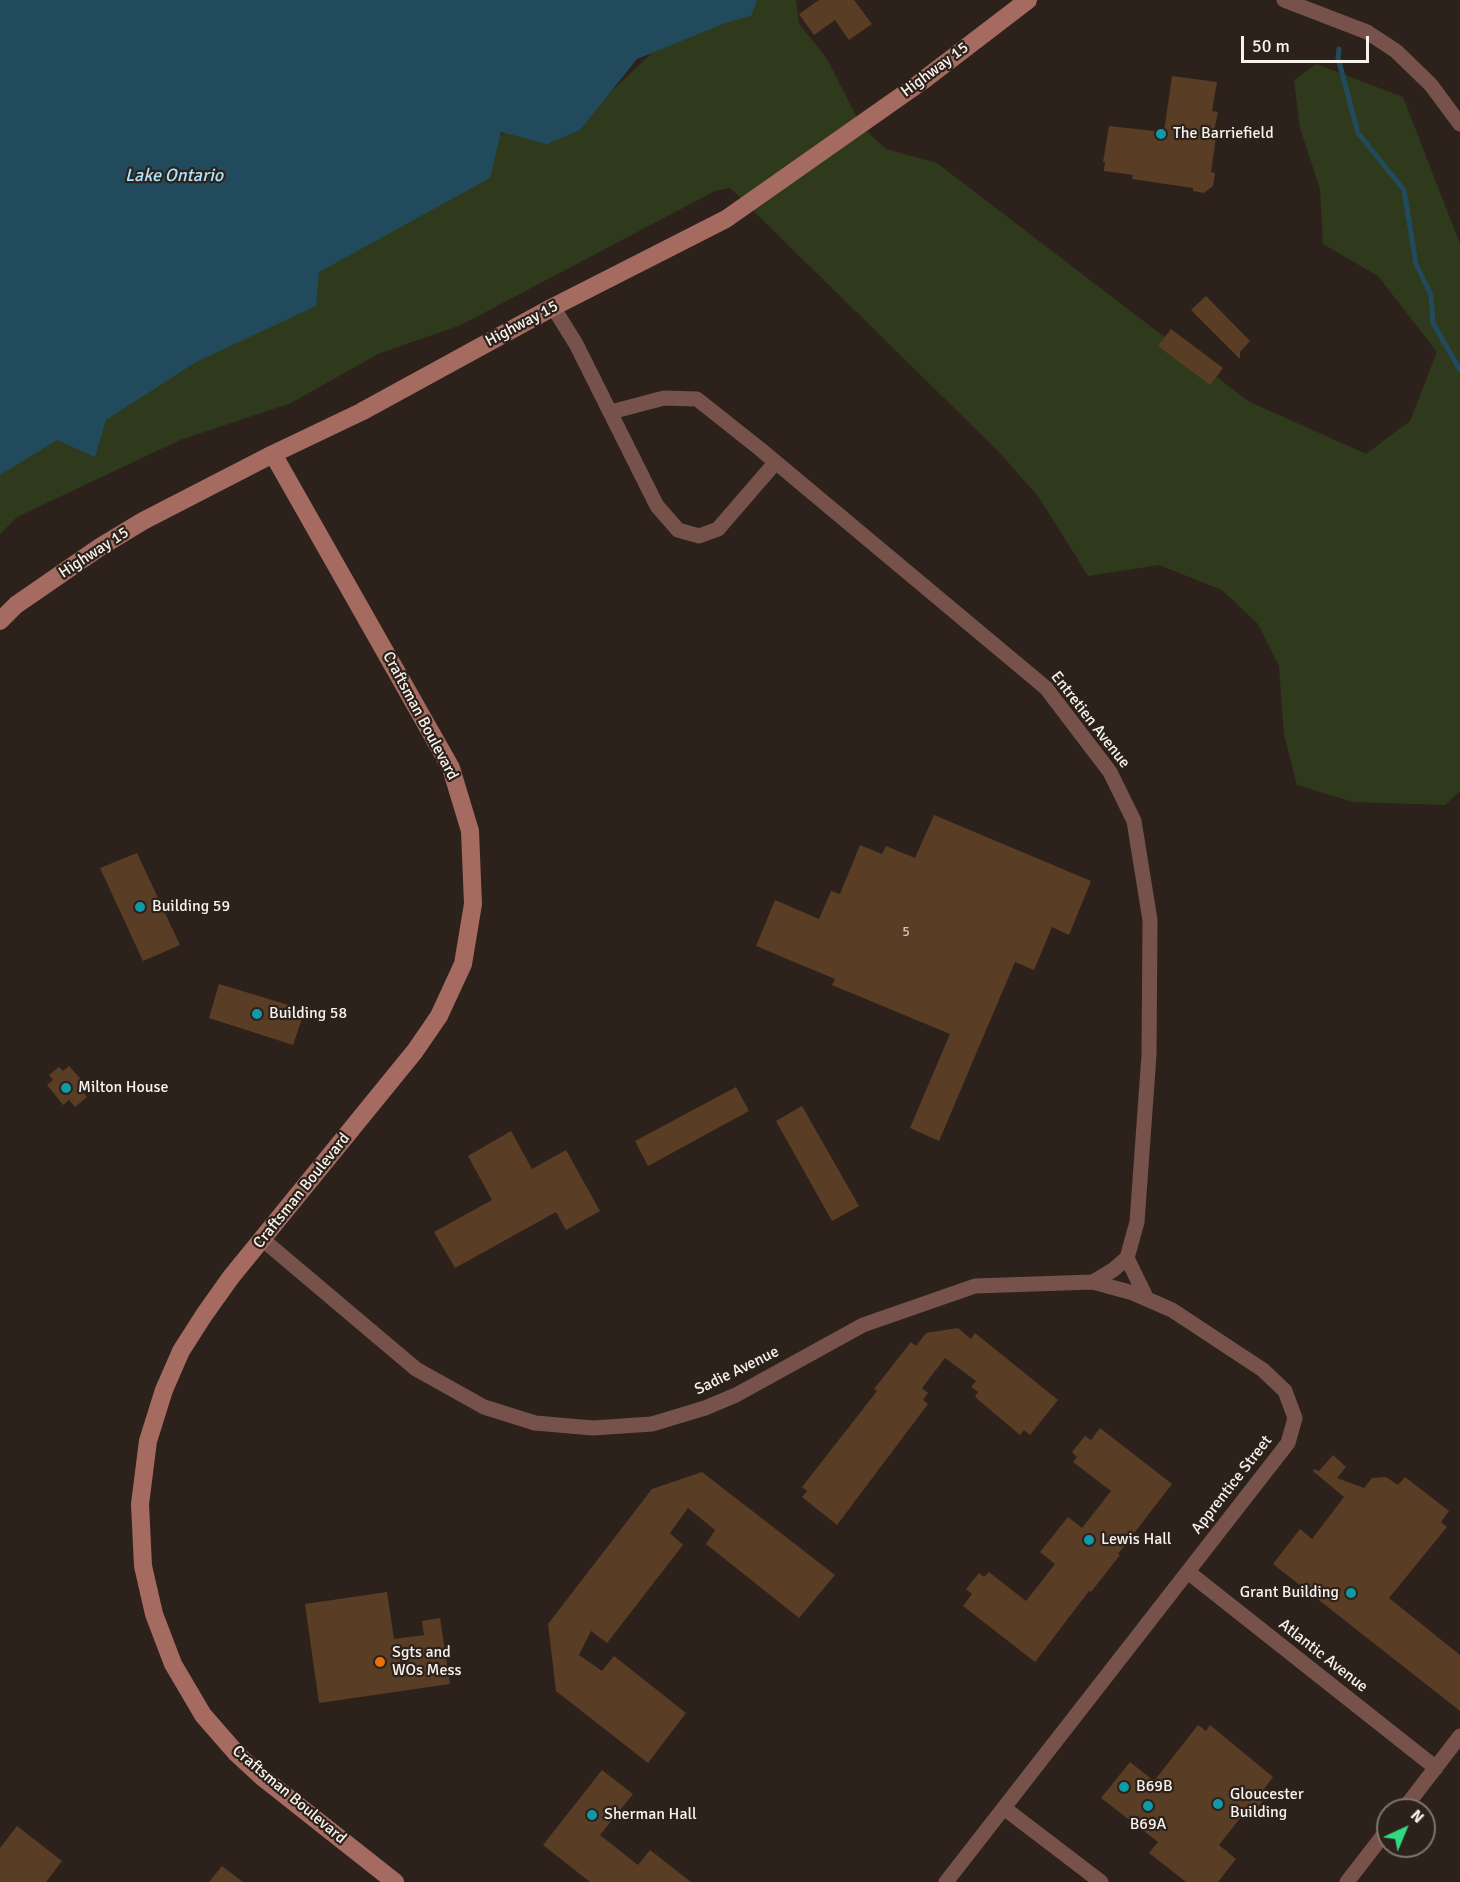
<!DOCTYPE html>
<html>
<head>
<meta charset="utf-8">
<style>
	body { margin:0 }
	#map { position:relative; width:1460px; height:1882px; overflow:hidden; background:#2c221b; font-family:Signika,sans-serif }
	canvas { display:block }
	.north { position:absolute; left:1376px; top:1798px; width:60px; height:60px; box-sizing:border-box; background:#2c221b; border:2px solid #7e756f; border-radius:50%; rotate:44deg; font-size:16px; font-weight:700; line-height:24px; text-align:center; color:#f8f2ed }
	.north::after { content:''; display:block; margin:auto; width:21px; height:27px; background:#32d882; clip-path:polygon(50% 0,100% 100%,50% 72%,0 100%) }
	.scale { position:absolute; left:1241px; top:36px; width:128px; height:27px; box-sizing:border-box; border:3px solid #f8f2ed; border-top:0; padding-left:8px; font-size:18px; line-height:21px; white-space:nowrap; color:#f8f2ed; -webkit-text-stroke:4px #2c221b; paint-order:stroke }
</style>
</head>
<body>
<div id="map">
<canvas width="1460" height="1882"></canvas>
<div class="north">N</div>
<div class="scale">50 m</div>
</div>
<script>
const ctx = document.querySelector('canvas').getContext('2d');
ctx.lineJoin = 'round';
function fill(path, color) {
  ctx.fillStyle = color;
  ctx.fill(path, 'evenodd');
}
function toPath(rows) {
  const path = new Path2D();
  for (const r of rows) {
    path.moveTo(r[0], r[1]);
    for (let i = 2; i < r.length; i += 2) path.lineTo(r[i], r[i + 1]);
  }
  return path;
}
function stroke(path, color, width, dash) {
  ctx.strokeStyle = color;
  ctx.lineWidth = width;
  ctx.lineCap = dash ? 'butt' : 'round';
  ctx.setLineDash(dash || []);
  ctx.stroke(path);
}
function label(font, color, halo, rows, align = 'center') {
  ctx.font = font + ' Signika,sans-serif';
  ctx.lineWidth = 4.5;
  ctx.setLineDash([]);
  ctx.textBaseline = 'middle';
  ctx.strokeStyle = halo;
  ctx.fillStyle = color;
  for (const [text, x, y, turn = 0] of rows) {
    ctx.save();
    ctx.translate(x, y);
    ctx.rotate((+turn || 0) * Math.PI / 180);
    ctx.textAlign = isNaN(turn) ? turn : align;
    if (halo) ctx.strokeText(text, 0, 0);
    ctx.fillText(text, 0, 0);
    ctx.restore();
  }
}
fill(toPath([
	[729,0,796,0,799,24,826,57,861,126,886,149,937,163,1248,401,1366,454,1410,421,1437,352,1378,276,1323,244,1320,189,1300,128,1294,80,1316,64,1403,97,1460,244,1460,791,1445,805,1353,802,1297,785,1284,735,1279,666,1258,624,1222,590,1159,565,1088,576,1038,496,999,452,730,188,715,191,461,325,378,354,291,403,180,440,17,517,0,534,0,443,453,172,520,120,596,106,678,28]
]), '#2f3a1c');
fill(toPath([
	[0,0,757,0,751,16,728,22,637,59,580,130,547,144,501,132,490,178,319,272,316,306,196,362,106,420,95,457,57,440,0,475]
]), '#214b5c');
stroke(toPath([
	[1339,49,1338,58,1358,133,1404,190,1416,264,1431,295,1433,323,1460,370]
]), '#214b5c', 5);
fill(toPath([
	[819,0,854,0,872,24,849,40,835,20,814,35,799,14],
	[1172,76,1217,82,1212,111,1218,112,1213,136,1216,137,1211,172,1215,173,1213,186,1204,193,1193,191,1193,188,1132,179,1133,175,1104,171,1105,162,1103,162,1109,126,1164,132],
	[1206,296,1250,341,1240,352,1240,359,1191,310],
	[1171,329,1223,368,1210,385,1158,346],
	[934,815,1091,881,1069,935,1052,927,1034,970,1015,962,939,1141,910,1128,950,1034,832,985,835,979,756,946,775,900,819,919,831,891,840,894,860,845,882,854,886,846,915,858],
	[137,853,180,945,143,961,100,868],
	[219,984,305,1010,293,1045,209,1018],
	[69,1066,86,1085,81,1090,87,1097,75,1107,69,1100,63,1105,47,1085,53,1080,49,1075,59,1067,63,1071],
	[736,1087,749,1111,648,1166,635,1141],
	[802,1106,859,1206,832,1221,776,1121],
	[511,1131,532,1169,566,1150,600,1211,566,1230,556,1212,455,1268,434,1232,492,1200,468,1156],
	[958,1328,971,1339,975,1333,1058,1400,1030,1435,1024,1430,1020,1435,975,1397,978,1392,971,1387,976,1381,945,1358,922,1388,928,1393,923,1400,928,1404,837,1525,802,1497,807,1491,802,1487,877,1391,874,1389,911,1342,916,1346,926,1333],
	[1100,1428,1172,1484,1118,1554,1120,1555,1091,1592,1089,1591,1035,1662,963,1606,972,1594,966,1589,979,1573,984,1577,989,1572,1026,1601,1055,1564,1040,1552,1068,1517,1082,1528,1111,1491,1073,1462,1077,1457,1072,1452,1085,1436,1091,1440],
	[1333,1455,1346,1467,1337,1478,1364,1488,1372,1478,1386,1477,1398,1485,1405,1477,1449,1511,1441,1522,1447,1527,1389,1598,1460,1655,1460,1711,1273,1564,1300,1529,1312,1539,1344,1497,1313,1471,1314,1469,1319,1471],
	[702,1472,835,1575,799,1618,706,1544,715,1530,688,1508,670,1533,683,1545,607,1643,591,1631,579,1655,602,1671,614,1656,686,1713,648,1763,556,1691,548,1624,652,1489],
	[387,1592,394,1639,424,1635,422,1621,440,1618,450,1684,319,1703,305,1604],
	[1198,1725,1206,1731,1210,1725,1273,1777,1261,1793,1266,1797,1257,1808,1252,1803,1219,1845,1236,1859,1218,1882,1186,1882,1149,1853,1158,1842,1101,1798,1130,1762,1154,1781],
	[602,1770,633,1794,600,1835,638,1865,650,1850,691,1882,590,1882,543,1845],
	[17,1826,62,1861,46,1882,0,1882,0,1848],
	[222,1866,243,1882,209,1882]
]), '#5a3d25');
stroke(toPath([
	[1284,0,1367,32,1396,51,1431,85,1460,124],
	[553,307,576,344,657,506,678,530,699,536,718,529,775,463],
	[611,412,664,398,697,399,760,449,1046,688,1110,772,1134,821,1150,920,1149,1055,1137,1222,1127,1258,1113,1270,1093,1282],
	[262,1239,416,1369,484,1407,535,1423,593,1428,652,1424,705,1408,736,1395,863,1325,975,1286,1093,1282,1133,1293,1172,1310,1263,1370,1285,1391,1295,1418,1288,1443,946,1882],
	[1127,1258,1147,1299],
	[1188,1572,1436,1768],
	[1004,1808,1101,1882],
	[1403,1810,1460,1736],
	[1347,1882,1388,1829]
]), '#77524b', 15);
stroke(toPath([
	[273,454,451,768,470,831,473,904,463,964,439,1016,415,1051,231,1277,204,1315,181,1351,164,1390,148,1441,140,1504,143,1566,154,1614,173,1664,203,1715,237,1754,262,1777,395,1882],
	[0,621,16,605,100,547,143,521,273,454,361,412,553,307,726,219,921,82,1028,0]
]), '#a66b60', 18);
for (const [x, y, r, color] of [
	[1161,134,6,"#0f9aa8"],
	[140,907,6,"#0f9aa8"],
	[257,1014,6,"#0f9aa8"],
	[66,1088,6,"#0f9aa8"],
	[1089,1540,6,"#0f9aa8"],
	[1351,1593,6,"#0f9aa8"],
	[380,1662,6,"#e8710a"],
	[1124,1787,6,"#0f9aa8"],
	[1218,1804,6,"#0f9aa8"],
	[1148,1806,6,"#0f9aa8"],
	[592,1815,6,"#0f9aa8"]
]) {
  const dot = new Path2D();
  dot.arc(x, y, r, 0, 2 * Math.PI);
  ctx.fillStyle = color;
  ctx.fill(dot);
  stroke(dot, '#2c221b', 2);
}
label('14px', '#d0c5bb', null, [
	["5",906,932]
]);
label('16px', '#f8f2ed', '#2c221b', [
	["Highway 15",935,70,-37],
	["Highway 15",522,324,-28],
	["Highway 15",94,553,-33],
	["Craftsman Boulevard",420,716,62],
	["Entretien Avenue",1090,720,52],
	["Craftsman Boulevard",302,1191,-51],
	["Sadie Avenue",737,1371,-26],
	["Apprentice Street",1232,1485,-52],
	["Atlantic Avenue",1323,1656,38],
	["Craftsman Boulevard",289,1795,40]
]);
label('16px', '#f8f2ed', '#2c221b', [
	["The Barriefield",1173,134],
	["Building 59",152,907],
	["Building 58",269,1014],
	["Milton House",78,1088],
	["Lewis Hall",1101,1540],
	["Grant Building",1339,1593,"right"],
	["Sgts and",392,1653],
	["WOs Mess",392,1671],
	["B69B",1136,1787],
	["Gloucester",1230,1795],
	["Building",1230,1813],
	["Sherman Hall",604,1815],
	["B69A",1148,1825,"center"]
], 'left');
label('italic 18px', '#aae3fd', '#2c221b', [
	["Lake Ontario",174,176]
]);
</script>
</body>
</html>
